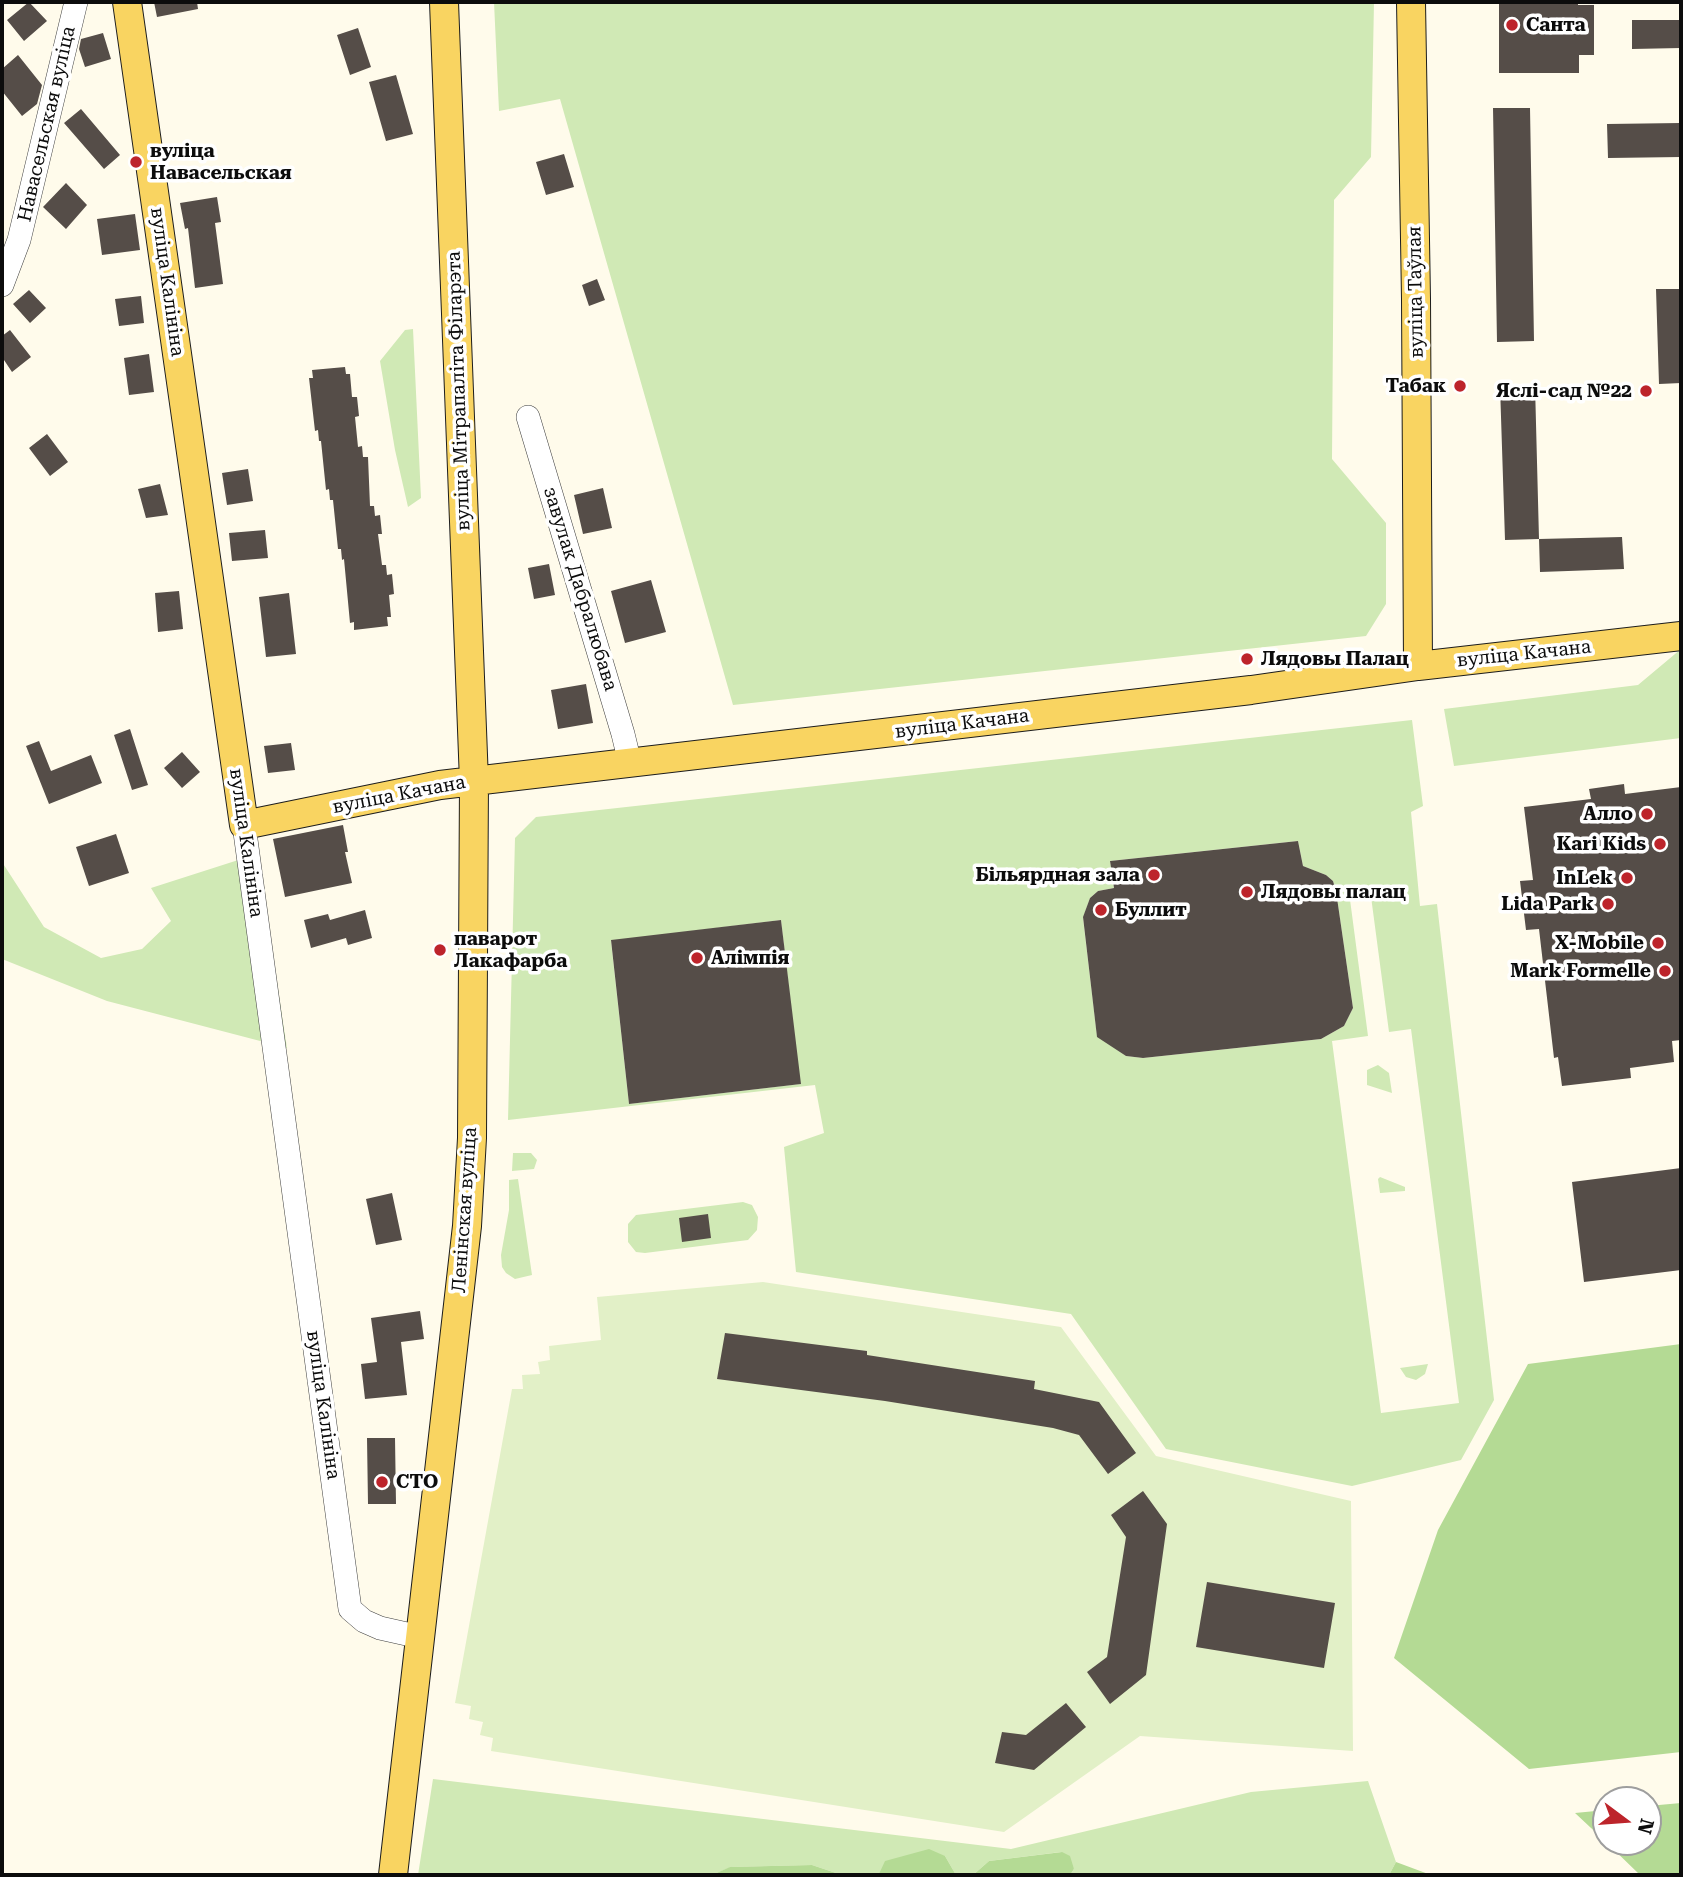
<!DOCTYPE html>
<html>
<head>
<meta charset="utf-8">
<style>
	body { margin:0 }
	#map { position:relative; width:1683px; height:1877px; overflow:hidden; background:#fffbeb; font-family:"Roboto Serif",serif }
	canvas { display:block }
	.frame { position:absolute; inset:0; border:4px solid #0c0c0c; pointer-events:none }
	.north { position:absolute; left:1592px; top:1786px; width:70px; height:70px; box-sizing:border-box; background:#fff; border:2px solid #9e9e9e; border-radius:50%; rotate:106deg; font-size:19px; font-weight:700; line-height:28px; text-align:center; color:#0c0c0c }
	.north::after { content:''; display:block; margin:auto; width:24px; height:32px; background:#bd242b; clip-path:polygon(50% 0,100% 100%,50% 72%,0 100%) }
</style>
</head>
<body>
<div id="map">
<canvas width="1683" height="1877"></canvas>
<div class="frame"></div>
<div class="north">N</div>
</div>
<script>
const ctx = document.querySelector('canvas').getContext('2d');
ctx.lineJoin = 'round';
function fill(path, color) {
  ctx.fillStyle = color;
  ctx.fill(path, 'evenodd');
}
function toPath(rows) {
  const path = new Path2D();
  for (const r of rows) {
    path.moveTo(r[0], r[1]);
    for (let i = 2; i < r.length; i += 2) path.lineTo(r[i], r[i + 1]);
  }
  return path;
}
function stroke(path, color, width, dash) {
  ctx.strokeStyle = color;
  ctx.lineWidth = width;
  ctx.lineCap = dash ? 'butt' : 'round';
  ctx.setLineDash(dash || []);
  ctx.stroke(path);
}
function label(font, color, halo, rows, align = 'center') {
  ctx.font = font + ' "Roboto Serif",serif';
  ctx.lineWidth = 7;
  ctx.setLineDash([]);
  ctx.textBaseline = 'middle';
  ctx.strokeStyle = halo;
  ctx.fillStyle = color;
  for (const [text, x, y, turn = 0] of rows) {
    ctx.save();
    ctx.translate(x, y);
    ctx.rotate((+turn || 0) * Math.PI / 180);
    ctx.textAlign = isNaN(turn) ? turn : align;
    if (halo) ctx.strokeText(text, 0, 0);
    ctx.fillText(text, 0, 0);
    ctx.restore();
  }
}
fill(toPath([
	[494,2,1374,2,1371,157,1334,200,1332,459,1386,523,1386,604,1366,636,733,705,560,99,499,111],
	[413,329,421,498,408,507,395,450,380,361,405,330],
	[1681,649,1681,738,1454,766,1444,709,1638,685],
	[1412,720,1423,806,1411,812,1420,906,1437,904,1494,1400,1461,1460,1352,1486,1166,1449,1071,1314,796,1272,784,1147,824,1133,815,1085,508,1120,515,838,536,817],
	[1298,841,1303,866,1326,875,1333,881,1336,891,1353,1008,1344,1026,1321,1039,1143,1058,1126,1056,1097,1036,1083,918,1090,898,1098,891,1114,888,1110,861],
	[1370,889,1389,1032,1411,1029,1459,1403,1381,1413,1332,1041,1368,1036,1349,892],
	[781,920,800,1084,629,1104,611,941],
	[257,854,287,1048,107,1001,2,959,2,862,44,927,101,958,142,949,171,921,151,888],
	[1378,1065,1389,1073,1392,1093,1367,1085,1367,1070],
	[513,1153,531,1153,537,1160,534,1169,512,1171],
	[1380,1177,1405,1187,1405,1191,1380,1193,1378,1179],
	[518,1179,532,1275,515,1279,506,1273,502,1267,501,1255,509,1210,509,1180],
	[743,1202,752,1205,758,1217,757,1230,748,1240,645,1253,636,1252,628,1242,628,1224,636,1215],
	[1428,1364,1425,1374,1416,1380,1406,1377,1400,1368],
	[433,1779,1011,1849,1251,1792,1368,1781,1396,1862,1389,1875,1070,1875,1074,1869,1061,1852,989,1861,973,1875,956,1875,945,1856,875,1875,842,1875,812,1865,731,1867,712,1875,418,1875]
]), '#d0e9b5');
fill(toPath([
	[1681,1344,1681,1752,1529,1769,1394,1658,1438,1530,1528,1364],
	[1681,1803,1681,1875,1640,1875,1606,1842,1648,1842,1648,1806],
	[1606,1810,1606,1842,1575,1813],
	[929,1849,945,1856,956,1875,875,1875,879,1874,885,1861],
	[1062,1852,1070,1856,1074,1869,1070,1875,973,1875,989,1861],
	[1396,1862,1431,1875,1389,1875],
	[812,1865,842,1875,712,1875,730,1867]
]), '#b4da94');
fill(toPath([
	[763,1282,1061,1327,1156,1456,1351,1501,1353,1751,1140,1736,1004,1832,491,1751,493,1738,480,1735,483,1722,469,1719,471,1706,455,1703,512,1389,523,1389,522,1375,540,1374,538,1362,550,1360,549,1346,601,1340,597,1297]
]), '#e2f0c7');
fill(toPath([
	[29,2,47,21,24,41,7,20],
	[154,2,197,2,198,9,157,17],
	[1499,2,1578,2,1578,5,1594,5,1594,55,1579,55,1579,73,1499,73],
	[1632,20,1681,20,1681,48,1632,49],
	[358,28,371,67,350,75,337,35],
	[103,33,111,59,85,67,79,49,81,39],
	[18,55,42,85,37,104,22,116,2,91,2,69],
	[396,75,413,134,386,141,369,82],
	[1493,108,1530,108,1534,341,1497,342],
	[81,109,120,155,104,169,64,123],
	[1681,123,1681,157,1608,158,1607,124],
	[564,154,574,187,546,195,536,162],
	[66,183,87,205,66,229,43,207],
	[217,197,221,222,215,223,223,284,195,288,188,228,185,229,180,203],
	[135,214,140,250,102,255,97,219],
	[597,279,605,300,589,306,582,285],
	[1656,289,1681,289,1681,383,1659,384],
	[29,290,46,308,30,323,13,304],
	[141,296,144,323,119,326,115,299],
	[10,330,31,357,12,372,2,357,2,336],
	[149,354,154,392,129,395,124,358],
	[345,367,346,374,350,374,352,397,357,397,359,416,355,417,358,447,362,446,363,457,368,457,370,506,374,506,375,516,380,515,382,534,378,534,382,565,386,565,387,575,392,574,394,594,389,595,391,617,387,617,388,626,354,630,354,622,350,623,344,559,342,560,341,549,338,549,333,500,330,500,329,489,326,490,321,441,319,441,318,430,315,431,309,378,313,378,312,370],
	[1535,385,1539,539,1505,540,1500,386],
	[47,434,68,462,50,476,29,448],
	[248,469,253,501,227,505,222,473],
	[160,484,168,515,146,518,138,489],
	[603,488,612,528,583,534,574,495],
	[265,530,268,558,232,561,229,533],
	[1622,537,1624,569,1540,572,1539,539],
	[549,564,555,595,534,599,528,568],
	[651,580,666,632,625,643,611,591],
	[179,591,183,629,158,632,155,593],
	[289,593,296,654,266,657,259,597],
	[586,684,593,723,558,729,551,690],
	[130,729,148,785,132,790,114,735],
	[39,741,51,771,91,755,102,783,49,804,26,746],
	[291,743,295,770,268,773,264,746],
	[182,752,200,772,182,788,164,768],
	[1624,784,1625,794,1681,787,1681,1040,1672,1041,1674,1062,1630,1068,1631,1078,1562,1086,1558,1057,1554,1058,1539,929,1526,930,1520,881,1533,880,1524,807,1591,799,1589,789],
	[343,825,348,852,345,852,352,883,285,897,273,839],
	[116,834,129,873,89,886,76,847],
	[1298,841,1303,866,1326,875,1333,881,1336,891,1353,1008,1344,1026,1321,1039,1143,1058,1126,1056,1097,1037,1083,917,1090,898,1098,891,1114,888,1110,861],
	[365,910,372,938,348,945,346,938,311,948,304,920,328,914,330,920],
	[781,920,801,1084,629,1104,611,940],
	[1681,1168,1681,1270,1584,1282,1572,1182],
	[392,1193,402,1240,376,1245,366,1199],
	[708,1214,711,1238,682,1242,679,1218],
	[420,1311,424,1339,401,1342,407,1395,365,1399,361,1364,377,1362,371,1318],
	[725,1333,867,1351,867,1355,1035,1381,1034,1389,1099,1402,1136,1453,1108,1474,1079,1435,1053,1428,885,1401,717,1379],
	[367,1438,395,1438,396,1504,368,1504],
	[1143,1491,1167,1524,1146,1675,1110,1704,1087,1672,1107,1657,1126,1537,1111,1515],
	[1207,1582,1335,1603,1324,1668,1196,1647],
	[1066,1703,1086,1727,1034,1770,995,1763,1002,1732,1026,1735]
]), '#554d48');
const minor = toPath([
	[2,285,19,240,76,2],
	[528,417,623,734,630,763],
	[244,825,350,1609,364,1621,380,1628,420,1637]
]);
const major = toPath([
	[127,2,244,825,440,785,474,781,1251,690,1418,666,1681,636],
	[1411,2,1416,299,1418,666],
	[393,1875,467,1226,472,1138,474,781,444,2]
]);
stroke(minor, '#3f3f3f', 24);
stroke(major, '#1d1d1d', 30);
stroke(minor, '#fff', 23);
stroke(major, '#f9d461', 28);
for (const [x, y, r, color] of [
	[1512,25,7,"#bd242b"],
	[136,162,7,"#bd242b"],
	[1460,386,7,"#bd242b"],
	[1646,391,7,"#bd242b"],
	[1247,659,7,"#bd242b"],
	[1647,814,7,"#bd242b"],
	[1660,844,7,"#bd242b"],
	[1154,875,7,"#bd242b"],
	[1627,878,7,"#bd242b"],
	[1247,892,7,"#bd242b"],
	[1608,904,7,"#bd242b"],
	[1101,910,7,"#bd242b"],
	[1658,943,7,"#bd242b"],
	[440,950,7,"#bd242b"],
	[697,958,7,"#bd242b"],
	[1665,971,7,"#bd242b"],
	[382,1482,7,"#bd242b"]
]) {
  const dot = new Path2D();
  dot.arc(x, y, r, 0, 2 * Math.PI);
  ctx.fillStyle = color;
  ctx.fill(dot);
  stroke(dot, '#fff', 2.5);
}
label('bold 19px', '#0c0c0c', '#fff', [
	["Санта",1526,25,"left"],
	["вуліца",150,151,"left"],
	["Навасельская",150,173,"left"],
	["Табак",1446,386],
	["Яслі-сад №22",1632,391],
	["Лядовы Палац",1261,659,"left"],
	["Алло",1633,814],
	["Kari Kids",1646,844],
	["Більярдная зала",1140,875],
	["InLek",1613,878],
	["Лядовы палац",1261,892,"left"],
	["Lida Park",1594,904],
	["Буллит",1115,910,"left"],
	["паварот",454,939,"left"],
	["Лакафарба",454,961,"left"],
	["X-Mobile",1644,943],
	["Алімпія",711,958,"left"],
	["Mark Formelle",1651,971],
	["СТО",396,1482,"left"]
], 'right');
label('19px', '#0c0c0c', '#fff', [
	["Навасельская вуліца",47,124,-77],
	["вуліца Калініна",167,282,82],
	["вуліца Таўлая",1416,292,-91],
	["вуліца Мітрапаліта Філарэта",459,391,-92],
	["завулак Дабралюбава",580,589,73],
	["вуліца Качана",1524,654,-6],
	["вуліца Качана",962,724,-7],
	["вуліца Качана",399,795,-11],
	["вуліца Калініна",246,843,82],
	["Ленінская вуліца",465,1210,-86],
	["вуліца Калініна",323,1405,82]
]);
</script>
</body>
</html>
